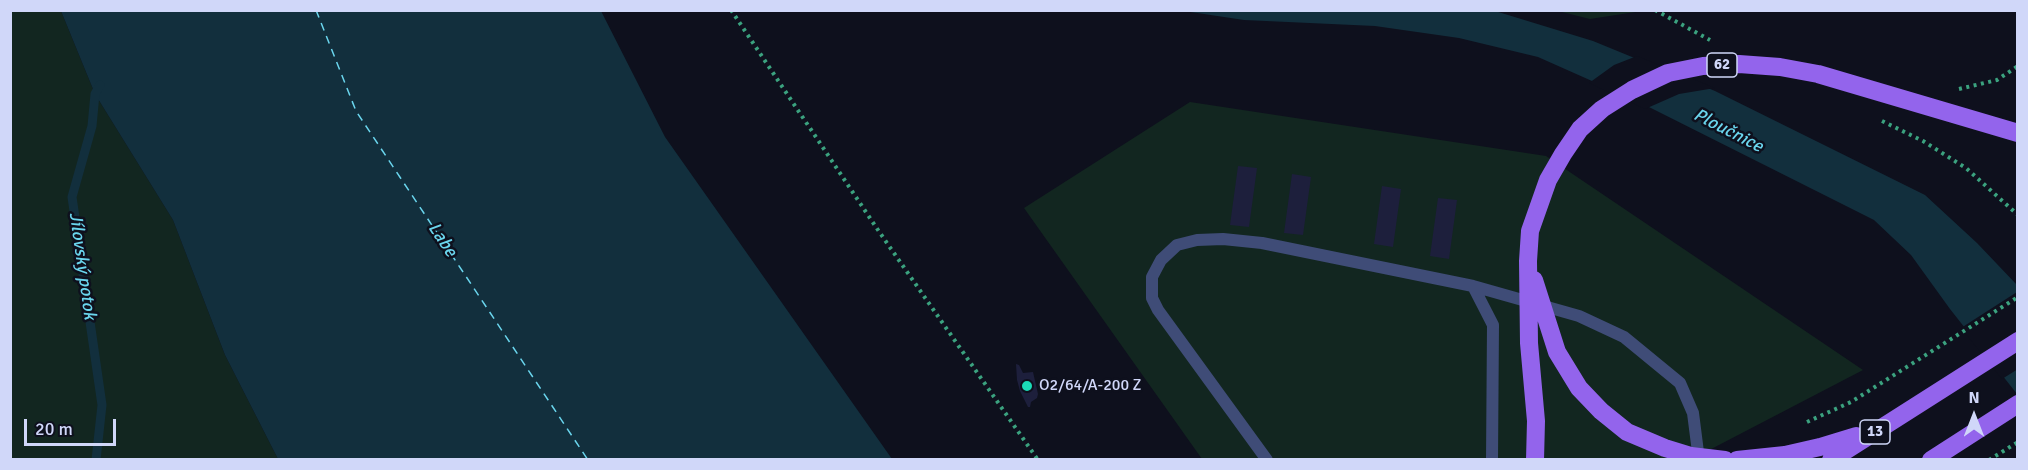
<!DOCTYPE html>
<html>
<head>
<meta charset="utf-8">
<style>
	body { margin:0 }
	#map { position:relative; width:2028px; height:470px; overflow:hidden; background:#0e101d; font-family:Signika,sans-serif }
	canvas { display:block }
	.frame { position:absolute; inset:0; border:12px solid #d0d7f9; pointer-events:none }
	.north { position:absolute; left:1944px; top:386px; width:60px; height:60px; -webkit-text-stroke:4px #0e101d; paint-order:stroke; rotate:0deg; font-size:16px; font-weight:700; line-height:24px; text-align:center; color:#d0d7f9 }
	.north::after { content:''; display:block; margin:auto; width:21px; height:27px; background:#d0d7f9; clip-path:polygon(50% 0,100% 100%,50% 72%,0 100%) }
	.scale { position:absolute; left:24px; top:419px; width:92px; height:27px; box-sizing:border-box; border:3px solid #d0d7f9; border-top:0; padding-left:8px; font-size:18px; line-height:21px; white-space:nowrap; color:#d0d7f9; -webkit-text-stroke:4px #0e101d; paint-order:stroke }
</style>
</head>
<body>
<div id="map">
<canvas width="2028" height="470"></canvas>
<div class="frame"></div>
<div class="north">N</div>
<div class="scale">20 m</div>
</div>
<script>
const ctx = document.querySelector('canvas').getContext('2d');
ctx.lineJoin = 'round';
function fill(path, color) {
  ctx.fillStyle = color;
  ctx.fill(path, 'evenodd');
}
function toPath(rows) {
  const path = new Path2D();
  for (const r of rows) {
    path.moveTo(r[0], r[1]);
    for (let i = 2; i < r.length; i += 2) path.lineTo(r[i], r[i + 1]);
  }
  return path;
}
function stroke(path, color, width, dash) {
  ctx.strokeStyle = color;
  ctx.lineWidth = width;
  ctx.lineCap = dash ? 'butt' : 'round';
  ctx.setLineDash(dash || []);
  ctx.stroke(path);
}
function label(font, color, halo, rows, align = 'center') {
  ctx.font = font + ' Signika,sans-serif';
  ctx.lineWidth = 5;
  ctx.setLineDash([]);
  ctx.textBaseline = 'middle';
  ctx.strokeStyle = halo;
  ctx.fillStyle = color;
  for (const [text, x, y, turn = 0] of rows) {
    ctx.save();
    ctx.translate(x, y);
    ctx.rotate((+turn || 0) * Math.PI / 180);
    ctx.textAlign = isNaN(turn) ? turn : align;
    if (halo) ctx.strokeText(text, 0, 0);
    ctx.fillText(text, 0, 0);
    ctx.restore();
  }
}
fill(toPath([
	[10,11,61,11,95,94,173,220,225,355,278,459,11,459],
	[1558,11,1642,11,1590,19],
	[1190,102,1546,156,1863,370,1692,459,1202,459,1024,208]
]), '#122620');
fill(toPath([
	[61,11,601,11,665,137,892,459,278,459,225,355,173,220,95,94],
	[1184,11,1495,11,1593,41,1715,91,1925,195,1977,243,2017,285,2017,394,1950,309,1911,255,1874,220,1637,101,1538,57,1459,38,1375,26,1244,20]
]), '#122f3d');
fill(toPath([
	[1637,56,1715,88,1679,94,1645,109,1589,83,1614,65],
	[2017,292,2018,369,2002,379,1961,328]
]), '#0e101d');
stroke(toPath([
	[96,460,102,405,72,197,92,126,95,94,100,85]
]), '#122f3d', 9);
stroke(toPath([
	[316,10,356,111,588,460]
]), '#6ad5ed', 1.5, [8, 6]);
fill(toPath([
	[1238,166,1257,168,1249,227,1230,225],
	[1292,174,1311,177,1303,235,1284,233],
	[1382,186,1401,189,1393,247,1374,244],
	[1438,198,1457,200,1449,259,1430,256],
	[1016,364,1019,365,1023,373,1033,372,1038,394,1037,398,1031,402,1030,407,1028,407,1020,391,1017,380]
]), '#1d1f3c');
stroke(toPath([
	[731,10,880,233,1038,460],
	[1655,10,1710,40],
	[1959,89,1997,80,2018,66],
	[1882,121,1923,141,1966,168,2018,215],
	[1807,422,1851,402,2018,297],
	[1989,460,2018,442]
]), '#3ba27f', 4, [3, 4.5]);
stroke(toPath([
	[1473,286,1493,325,1492,460],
	[1267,460,1158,310,1152,298,1152,277,1161,260,1177,245,1197,240,1223,239,1262,243,1473,286,1579,316,1624,337,1680,383,1693,413,1699,460]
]), '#3f4c77', 12);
stroke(toPath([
	[1737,460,1785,455,1820,447,1856,436],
	[1831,460,2018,341],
	[1931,460,2018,404]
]), '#9364ec', 18);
stroke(toPath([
	[1534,280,1557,352,1579,388,1601,411,1627,432,1665,448,1691,456,1725,460],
	[1535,460,1536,421,1529,343,1528,261,1530,231,1548,180,1563,154,1580,129,1602,109,1632,90,1668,73,1703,66,1739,64,1780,67,1818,74,2018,133]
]), '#9364ec', 18);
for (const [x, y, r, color] of [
	[1027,386,6,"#1bdbb8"]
]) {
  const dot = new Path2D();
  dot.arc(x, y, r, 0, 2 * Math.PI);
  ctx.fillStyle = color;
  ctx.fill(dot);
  stroke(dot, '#0e101d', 2);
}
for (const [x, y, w] of [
	[1722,65,30],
	[1875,432,30]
]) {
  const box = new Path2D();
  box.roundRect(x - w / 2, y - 12, w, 24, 4.5);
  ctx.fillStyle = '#0e101d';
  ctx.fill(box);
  stroke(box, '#d0d7f9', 1.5);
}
label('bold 15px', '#d0d7f9', null, [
	["62",1722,65],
	["13",1875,432]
]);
label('16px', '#d0d7f9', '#0e101d', [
	["O2/64/A-200 Z",1039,386]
], 'left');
label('italic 18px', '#6ad5ed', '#0e101d', [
	["Ploučnice",1728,131,27],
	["Labe",442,240,56],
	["Jílovský potok",82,266,82]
]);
</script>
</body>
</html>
